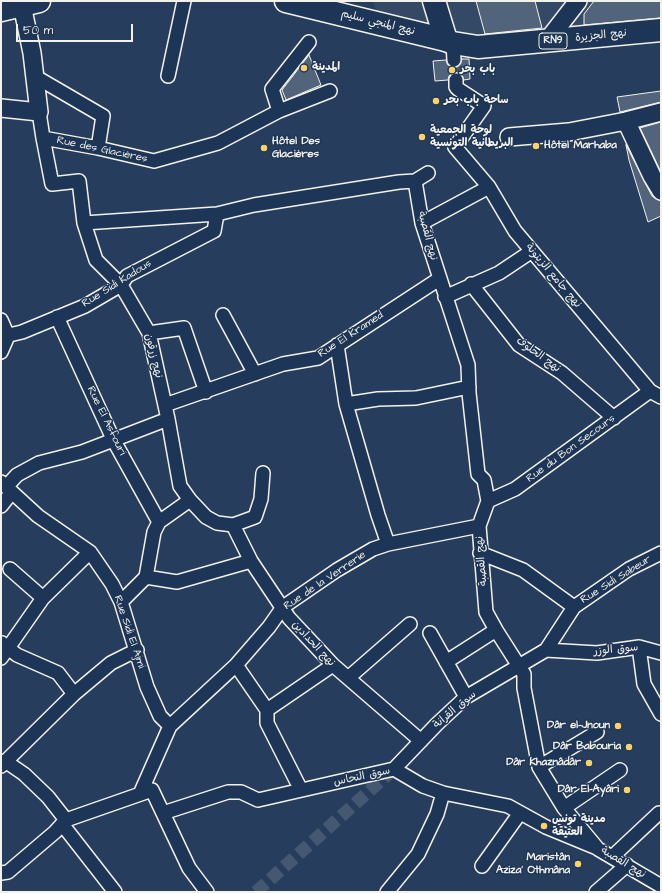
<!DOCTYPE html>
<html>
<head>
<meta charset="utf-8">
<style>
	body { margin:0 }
	#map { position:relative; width:662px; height:893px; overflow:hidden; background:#263d5d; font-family:"Architects Daughter",sans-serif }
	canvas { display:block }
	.frame { position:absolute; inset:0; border:2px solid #f4f1e8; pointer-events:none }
	.scale { position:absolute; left:16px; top:24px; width:117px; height:18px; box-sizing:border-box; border:2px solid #f4f1e8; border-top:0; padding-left:5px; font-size:12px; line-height:14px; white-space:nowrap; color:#f4f1e8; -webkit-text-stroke:3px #1d3557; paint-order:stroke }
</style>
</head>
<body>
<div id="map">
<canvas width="662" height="893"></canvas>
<div class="frame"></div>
<div class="scale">50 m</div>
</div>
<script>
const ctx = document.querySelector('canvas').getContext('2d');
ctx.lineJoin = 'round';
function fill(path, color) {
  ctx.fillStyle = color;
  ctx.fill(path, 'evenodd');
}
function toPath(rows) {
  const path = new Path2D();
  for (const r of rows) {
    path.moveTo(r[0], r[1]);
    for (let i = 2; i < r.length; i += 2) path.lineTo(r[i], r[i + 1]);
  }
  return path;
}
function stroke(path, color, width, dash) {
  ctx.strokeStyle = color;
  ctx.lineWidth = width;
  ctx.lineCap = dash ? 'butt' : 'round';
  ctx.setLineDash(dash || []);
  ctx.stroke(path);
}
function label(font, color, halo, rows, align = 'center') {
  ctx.font = font + ' "Architects Daughter","Playpen Sans Arabic",sans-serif';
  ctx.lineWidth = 3;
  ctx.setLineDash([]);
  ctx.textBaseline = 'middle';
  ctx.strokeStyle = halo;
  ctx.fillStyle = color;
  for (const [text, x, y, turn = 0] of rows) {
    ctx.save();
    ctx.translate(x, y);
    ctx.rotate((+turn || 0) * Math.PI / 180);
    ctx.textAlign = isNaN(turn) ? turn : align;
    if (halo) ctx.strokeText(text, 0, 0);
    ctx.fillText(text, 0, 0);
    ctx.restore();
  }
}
fill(toPath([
	[373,1,661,1,661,42,540,54,472,56,382,30]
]), '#334966');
const building = toPath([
	[476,1,535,1,542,28,485,34,476,1],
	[594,1,661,1,661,18,584,25,584,14,594,1],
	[309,55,321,85,286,100,282,90,309,55],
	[462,59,469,59,470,79,464,80,460,73,456,72,449,76,448,80,435,81,433,61,446,60,448,65,454,68,459,66,462,59],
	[661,91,661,102,620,112,617,97,661,91],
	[661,122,661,172,640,128,661,122],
	[626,145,652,196,661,201,661,216,648,222,629,160,626,145]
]);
fill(building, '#52647b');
stroke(building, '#f4f1e8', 1);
stroke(toPath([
	[454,60,456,80],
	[256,892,394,769]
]), '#455872', 13, [13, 6]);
const pedestrian = toPath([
	[453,43,454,60],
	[168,76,184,1],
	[36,77,103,116,98,148],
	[456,80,456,87,458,89,484,106,455,147,489,187,515,231,650,391,661,397],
	[279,111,272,89,309,42],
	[39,112,43,138,98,148,154,161,218,143,279,111,330,91],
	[43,138,52,184,79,181,84,223,96,260,121,285,149,333,168,419,180,486,190,500,206,517,217,523,233,525,255,517,261,499,263,473],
	[415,181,422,223,468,365,469,393,478,474,484,480,488,501,479,526,486,612,496,630,524,674,524,688,539,767,564,808,598,849,661,886],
	[84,223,217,214,254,205,399,182,415,181,428,173],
	[422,223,489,187],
	[471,284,519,345,562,373,614,418],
	[445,297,499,273,532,251],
	[223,315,255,374],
	[57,317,114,441,159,522],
	[1,320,8,336,1,352],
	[149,333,184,328,206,392],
	[1,337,22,332,85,306,121,285,127,276,214,231,217,214],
	[337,345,346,404,378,515,388,544],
	[346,404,378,399,416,398,469,387],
	[165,405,283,364,318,358,439,279],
	[1,482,38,516,90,552,112,584,121,602,147,687,160,716,170,726,140,794],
	[6,487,17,475,39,463,82,452,168,419],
	[488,501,515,489,650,391],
	[1,506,12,492],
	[233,525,251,561,289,618,333,665,421,741],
	[480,553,523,570,574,607],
	[10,569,43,598],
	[146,577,177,582,251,561],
	[121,602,146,577,154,532,159,522,190,500],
	[430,633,466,697],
	[2,643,17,655,58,673,74,694],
	[639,647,644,684,661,714],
	[546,650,574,607,629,569,661,553],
	[1,658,43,598,90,552],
	[446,662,496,630],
	[236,665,267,710,267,723,301,790],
	[348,678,410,624],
	[267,710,333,665],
	[170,726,236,665,269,627,283,607,337,570,373,549,388,544,479,526],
	[5,761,24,774,48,797,66,820],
	[1,766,74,694,111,663,137,650],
	[539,767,597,732],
	[394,769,437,724,466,697,546,650,597,653,639,647,661,653],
	[564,808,620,770],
	[163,813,228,792,241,792,258,800,394,769,423,786,443,793,508,806,546,827,597,848],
	[62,824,115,892],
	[612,857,659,813],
	[482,866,520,813],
	[1,873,8,872,55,832,66,820,152,790,189,868,207,892],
	[387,892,418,854,437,814,443,793],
	[596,892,627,865]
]);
const minor = toPath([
	[547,41,578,1],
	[1,108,39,112,32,53,22,5],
	[626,121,652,176,661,191],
	[509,137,569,132,626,121,661,112]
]);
const secondary = toPath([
	[286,1,446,40],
	[1,10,39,1]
]);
const primary = toPath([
	[434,1,446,40,453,43,478,47,661,30]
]);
stroke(pedestrian, '#f4f1e8', 16);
stroke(minor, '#f4f1e8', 20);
stroke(secondary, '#f4f1e8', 25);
stroke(primary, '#f4f1e8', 25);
stroke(pedestrian, '#1d3557', 13);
stroke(minor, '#1d3557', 17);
stroke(secondary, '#1d3557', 22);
stroke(primary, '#1d3557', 22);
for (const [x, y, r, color] of [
	[304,68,4,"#ffd166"],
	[452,70,4,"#ffd166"],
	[436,101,4,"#ffd166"],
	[422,137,4,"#ffd166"],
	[536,146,4,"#ffd166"],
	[264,148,4,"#ffd166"],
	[618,726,4,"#ffd166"],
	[629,747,4,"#ffd166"],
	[589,763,4,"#ffd166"],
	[627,790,4,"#ffd166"],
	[544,826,4,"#ffd166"],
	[578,864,4,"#ffd166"]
]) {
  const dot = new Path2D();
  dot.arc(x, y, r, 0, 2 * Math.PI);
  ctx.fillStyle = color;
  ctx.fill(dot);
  stroke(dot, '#1d3557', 1.5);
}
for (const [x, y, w] of [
	[553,41,28]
]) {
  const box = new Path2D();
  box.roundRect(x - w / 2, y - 8, w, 16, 3);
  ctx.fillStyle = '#1d3557';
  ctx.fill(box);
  stroke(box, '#f4f1e8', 1);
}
label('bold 10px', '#f4f1e8', null, [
	["RN9",553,41]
]);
label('11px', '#f4f1e8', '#1d3557', [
	["نهج المنجي سليم",378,23,14],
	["نهج الجزيرة",601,36,-6],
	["Rue des Glacières",102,150,12],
	["نهج القصبة",427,236,75],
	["نهج جامع الزيتونة",553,276,50],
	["Rue Sidi Kadous",117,284,-32],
	["Rue El Kramed",351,335,-33],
	["نهج الحلوف",538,355,36],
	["نهج زرقون",153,356,76],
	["Rue El Asfouri",106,421,64],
	["Rue du Bon Secours",571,449,-36],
	["نهج القصبة",482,561,-95],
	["Rue Sidi Sabeur",616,580,-32],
	["Rue de la Verrerie",325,581,-34],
	["Rue Sidi El Ajmi",129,632,71],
	["نهج الحدادين",313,644,47],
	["سوق الوزر",616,650,-5],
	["سوق القرانة",455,710,-40],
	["سوق النحاس",362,777,-12],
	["نهج القصبة",623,863,31]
]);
label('bold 11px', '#f4f1e8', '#1d3557', [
	["المدينة",312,68],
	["باب بحر",460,70],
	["ساحة باب بحر",444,101],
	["لوحة الجمعية",430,131],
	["البريطانية التونسية",430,144],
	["Hôtel Des",272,142],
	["Glacières",272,155],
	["Hôtel Marhaba",544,146],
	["Dâr el-Jnoun",610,726,"right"],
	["Dâr Babouria",621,747,"right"],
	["Dâr Khaznâdâr",581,763,"right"],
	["Dâr El-Ayâri",619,790,"right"],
	["مدينة تونس",552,820],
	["العتيقة",552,833],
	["Maristân",570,858,"right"],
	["Aziza' Othmâna",570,871,"right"]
], 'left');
</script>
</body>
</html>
